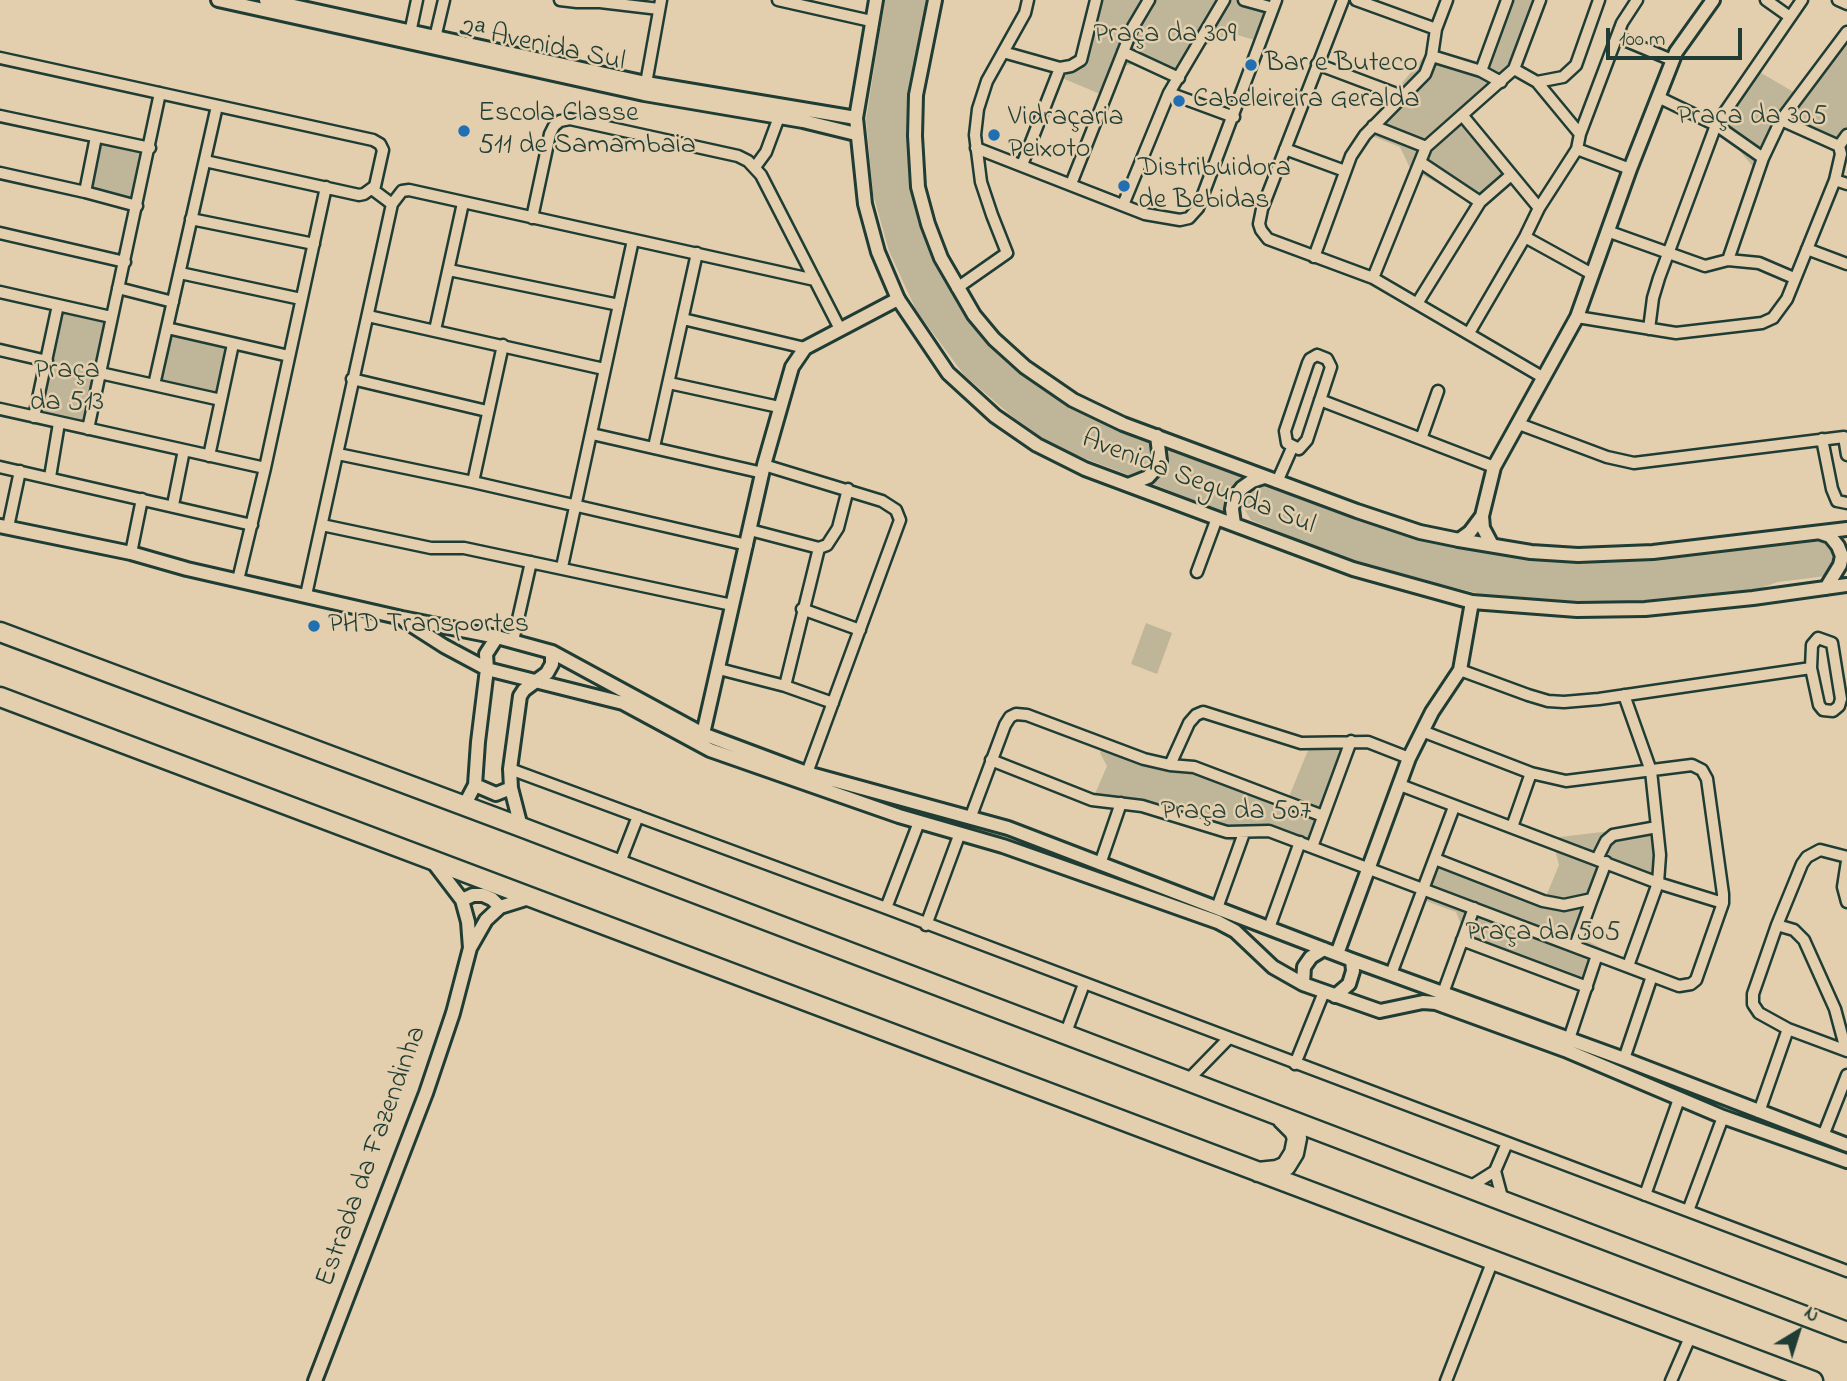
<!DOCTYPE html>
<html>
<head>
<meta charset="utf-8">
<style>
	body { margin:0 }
	#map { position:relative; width:1847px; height:1381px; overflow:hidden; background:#e3cfae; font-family:"Indie Flower",sans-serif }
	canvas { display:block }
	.north { position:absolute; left:1763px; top:1297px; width:70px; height:70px; -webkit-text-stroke:5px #e3cfae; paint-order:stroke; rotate:38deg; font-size:19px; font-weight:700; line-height:28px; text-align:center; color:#1f3d34 }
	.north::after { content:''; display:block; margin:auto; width:24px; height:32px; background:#1f3d34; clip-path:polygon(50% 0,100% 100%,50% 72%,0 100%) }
	.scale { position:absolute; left:1606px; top:28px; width:136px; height:32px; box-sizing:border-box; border:4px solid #1f3d34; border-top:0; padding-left:9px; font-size:21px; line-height:24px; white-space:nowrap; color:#1f3d34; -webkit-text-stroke:5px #e3cfae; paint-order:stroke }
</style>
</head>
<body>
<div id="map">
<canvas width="1847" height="1381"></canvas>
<div class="north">N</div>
<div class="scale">100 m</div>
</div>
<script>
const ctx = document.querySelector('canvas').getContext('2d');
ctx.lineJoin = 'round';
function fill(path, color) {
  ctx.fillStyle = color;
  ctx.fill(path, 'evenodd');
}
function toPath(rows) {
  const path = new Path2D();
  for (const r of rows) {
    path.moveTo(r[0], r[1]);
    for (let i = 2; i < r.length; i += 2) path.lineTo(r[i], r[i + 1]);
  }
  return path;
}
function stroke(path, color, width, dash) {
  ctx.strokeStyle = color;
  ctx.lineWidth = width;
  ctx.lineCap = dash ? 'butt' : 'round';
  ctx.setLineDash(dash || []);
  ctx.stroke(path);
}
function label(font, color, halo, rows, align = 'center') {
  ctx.font = font + ' "Indie Flower",sans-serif';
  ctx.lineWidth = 5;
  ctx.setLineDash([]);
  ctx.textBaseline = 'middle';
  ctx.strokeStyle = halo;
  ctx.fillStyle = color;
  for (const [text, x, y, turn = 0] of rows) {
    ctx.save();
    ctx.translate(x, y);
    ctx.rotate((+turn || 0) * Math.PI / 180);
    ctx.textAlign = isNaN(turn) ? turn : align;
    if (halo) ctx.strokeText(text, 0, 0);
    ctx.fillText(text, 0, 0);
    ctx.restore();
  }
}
fill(toPath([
	[885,0,930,0,914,86,915,199,968,316,1087,413,1145,439,1153,449,1154,459,1150,467,1129,475,1057,448,1013,417,964,375,916,310,889,251,873,194,866,119],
	[1100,0,1278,0,1261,42,1231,33,1200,48,1183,83,1133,64,1115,68,1105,96,1062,78,1082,63],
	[1500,0,1543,0,1520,67,1467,116,1518,176,1469,201,1410,168,1400,147,1362,132,1430,49,1477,64],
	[1847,30,1847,142,1841,155,1783,125,1759,174,1729,138,1707,127,1751,67,1797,94],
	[102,138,149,148,139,199,91,187],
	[54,301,114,315,90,434,28,419],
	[161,325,236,344,223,404,148,386],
	[1167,445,1248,475,1234,484,1226,501,1228,514,1143,480,1156,477,1167,459],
	[1260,485,1303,500,1540,557,1818,536,1830,541,1835,549,1836,562,1826,576,1778,582,1755,590,1680,602,1595,605,1481,594,1356,564,1251,520,1242,505,1245,493],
	[1146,623,1172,633,1157,674,1131,664],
	[1105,740,1288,799,1311,743,1354,743,1313,850,1263,833,1239,844,1143,809,1091,803,1107,766,1100,753],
	[1660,825,1665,852,1664,877,1658,886,1610,867,1583,938,1606,951,1590,995,1456,942,1462,927,1456,912,1415,897,1432,853,1547,894,1559,865,1552,838]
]), '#bfb598');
const minor = toPath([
	[560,0,577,2,600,2,659,9],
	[778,0,871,21],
	[1244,0,1273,8],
	[1343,0,1262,209,1259,224,1261,230,1268,239,1373,278,1544,378],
	[1356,0,1436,29,1447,0],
	[1766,0,1790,17],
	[1838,0,1847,4],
	[410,33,417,0],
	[1617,37,1672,60],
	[435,38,444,0],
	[1003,52,1060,68],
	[1123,52,1179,78],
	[1432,56,1436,29],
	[0,58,373,140,380,144,383,150,375,186,364,194,359,195,205,161],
	[1317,64,1402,96],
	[1481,71,1501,82],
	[1537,82,1563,77,1576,65,1599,0],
	[645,89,661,0],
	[1169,93,1234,117],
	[1658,97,1716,125,1763,158],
	[0,116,150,148],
	[1463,116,1539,208],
	[1781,120,1839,146],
	[1373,126,1426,147],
	[1580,134,1622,23,1637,0],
	[976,148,1145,214,1180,220,1189,218,1198,208,1276,0],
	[1285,149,1345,171],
	[1577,149,1630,169],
	[1022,165,1060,68,1071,66,1081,60,1096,0],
	[755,167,766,152,779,117],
	[0,173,85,192,137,206],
	[1835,180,1847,184],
	[1071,184,1133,27,1149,0],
	[372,189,392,204],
	[85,192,96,137],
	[1480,202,1511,175],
	[1123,205,1169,93,1224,0],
	[532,218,550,134,554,126,560,121,570,119,738,156,748,161,761,175,840,329],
	[191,219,314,244],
	[1607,231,1705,266,1728,260,1759,263,1794,278],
	[0,233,125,262],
	[1525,237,1592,274],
	[1807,249,1847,264],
	[1314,257,1351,156,1365,135,1425,74,1432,56,1481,71,1507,0],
	[1728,260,1763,158,1781,120,1847,32],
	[449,270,619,305],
	[180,273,301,299],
	[1373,278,1426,147,1514,69,1540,0],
	[118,288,173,302],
	[957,288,1007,253,992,215,981,182,975,135,978,109,987,81,1025,13,1028,0],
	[0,292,111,317],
	[1418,302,1480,202,1420,162],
	[368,316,604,369],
	[1577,317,1676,333,1762,323,1773,318,1787,299,1835,180,1841,154,1839,146,1847,135],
	[683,319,805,348],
	[167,328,289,356],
	[1649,329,1653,298,1659,278,1716,125,1802,0],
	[435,330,463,203],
	[1469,333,1525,237,1539,208,1577,149,1580,134,1537,82,1514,69],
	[0,350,47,361],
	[1317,355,1327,359,1331,367,1307,440,1299,449,1287,443,1285,431,1308,363,1310,359,1317,355],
	[100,373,221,400],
	[352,379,487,411],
	[669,383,779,407],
	[154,385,217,106],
	[1320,400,1494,467],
	[0,409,265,468],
	[34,417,58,305],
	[1519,424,1607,457,1634,463,1844,437,1847,455],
	[88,429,160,93],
	[592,434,763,473],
	[1421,439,1438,391],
	[1822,439,1832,489,1837,501,1847,503],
	[654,447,697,253],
	[338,454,473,482,747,545],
	[209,456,233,344],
	[764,465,882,501,896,510,900,520,807,773],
	[0,467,252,525],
	[50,477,59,423],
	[473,482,503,345],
	[1277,482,1292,448],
	[173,505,184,450],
	[322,525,431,548,464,548,732,605],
	[8,527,20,471],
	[750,530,819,548,827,545,838,528,848,489],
	[131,553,142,499],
	[562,567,633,240],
	[1197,572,1217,518],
	[238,580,265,468,326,187],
	[306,595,392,204,402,191,409,190,815,280],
	[802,609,860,630],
	[1818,638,1832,643,1841,699,1839,706,1833,711,1823,710,1819,705,1811,668,1812,645,1818,638],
	[513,641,531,562],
	[719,669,785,686,833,703],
	[1460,670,1528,695,1548,701,1564,702,1599,699,1811,668],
	[785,686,819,548],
	[991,760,1092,800,1142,806,1227,832,1269,831,1679,986,1691,984,1696,980,1723,903,1723,894,1707,779,1702,770,1692,765,1566,781,1531,773,1422,731],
	[1170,765,1194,767,1323,816],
	[510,769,886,908,1847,1271],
	[1400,785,1658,883,1723,903],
	[971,816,1005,725,1010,717,1016,714,1027,715,1144,759,1170,765,1189,723,1196,715,1203,712,1301,743,1368,742,1409,758],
	[1512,827,1531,773],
	[1312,847,1351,741],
	[1847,857,1820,850,1807,857,1802,864,1777,925,1753,994,1753,1004,1759,1013,1788,1029,1847,1051],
	[1435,859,1543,901,1564,905,1592,899,1606,862],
	[1597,859,1606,841,1613,835,1657,827,1651,771,1624,695],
	[1847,861,1843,887,1847,902],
	[1100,864,1121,803],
	[619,865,638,816],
	[886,908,919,822],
	[1217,908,1244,833],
	[926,925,960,833],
	[1777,925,1794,930,1804,940,1835,1009,1846,1050],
	[1269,928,1300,842],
	[1462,940,1587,987],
	[1575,946,1592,899],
	[1628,966,1658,883,1660,855,1657,827],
	[1391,974,1454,807],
	[1443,993,1474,908],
	[1065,1035,1084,984],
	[1569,1039,1597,955],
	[1624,1059,1652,976],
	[1295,1064,1324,992],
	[1187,1081,1228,1039],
	[1759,1112,1788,1029],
	[1823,1136,1847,1075],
	[1495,1171,1503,1201],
	[1468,1188,1495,1171,1507,1143],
	[1645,1195,1679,1099],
	[1688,1211,1723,1117],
	[1446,1381,1493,1260],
	[1671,1381,1691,1335]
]);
const tertiary = toPath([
	[218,0,644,94,803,121,856,134],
	[266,0,646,83,856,118],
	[1482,516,1483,528,1492,545],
	[0,526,131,553,187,569,402,618,497,637,552,652,703,734,807,773,1008,828,1352,960,1624,1059,1847,1145],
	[1459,540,1470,532,1482,516,1494,467,1577,317,1630,169,1676,52,1713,0],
	[405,621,444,646,487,669,623,703,710,750,899,816,1003,846,1218,922,1235,931,1273,967,1303,984,1380,1011,1423,1002,1436,1003,1565,1050,1723,1117,1847,1161],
	[703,734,764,465,792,367,805,348,898,299],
	[475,785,496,794,511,788],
	[464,806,475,785,478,742,487,669,486,654,497,637],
	[521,827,511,788,510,769,520,696,524,690,547,673,552,664,552,652],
	[433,862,462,900,468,922,470,948],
	[462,900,473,895,483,895,492,899,500,907],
	[1337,954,1409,758,1432,712,1460,670,1472,602],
	[1303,984,1304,967,1311,957,1324,949],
	[1335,996,1349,984,1353,971,1352,960],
	[315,1381,426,1093,453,1013,470,948,486,920,500,907,532,897]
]);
const secondary = toPath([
	[876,0,856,118,865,204,878,252,898,299,948,373,995,416,1037,445,1085,469,1353,569,1472,602,1577,610,1645,609,1753,598,1847,585],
	[935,0,916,95,915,136,918,187,928,224,941,258,974,315,994,339,1025,367,1073,400,1123,424,1357,511,1420,532,1459,540,1531,552,1578,555,1653,552,1847,529],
	[1128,485,1148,477,1157,467,1160,461,1157,436],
	[1234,524,1232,509,1234,498,1242,488,1252,481,1264,477],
	[1821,533,1830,536,1838,546,1842,556,1840,565,1826,588]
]);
const motorway = toPath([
	[0,632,521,827,1847,1332],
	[0,697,1813,1381],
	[1258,1172,1277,1170,1286,1166,1294,1153,1297,1138,1294,1131,1282,1119]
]);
stroke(minor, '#1f3d34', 15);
stroke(tertiary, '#1f3d34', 18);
stroke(secondary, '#1f3d34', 18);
stroke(motorway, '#1f3d34', 23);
stroke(minor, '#e3cfae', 10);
stroke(tertiary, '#e3cfae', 12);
stroke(secondary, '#e3cfae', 12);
stroke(motorway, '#e3cfae', 18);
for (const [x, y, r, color] of [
	[1251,65,7,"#1f6fb2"],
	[1179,101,7,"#1f6fb2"],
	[464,131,7,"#1f6fb2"],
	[994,135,7,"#1f6fb2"],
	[1124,186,7,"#1f6fb2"],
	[314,626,7,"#1f6fb2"]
]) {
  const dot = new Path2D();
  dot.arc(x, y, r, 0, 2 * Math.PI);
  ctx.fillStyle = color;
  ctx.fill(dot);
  stroke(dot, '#e3cfae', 2.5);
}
label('28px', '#274339', '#e3cfae', [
	["Praça da 309",1165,36],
	["Praça da 305",1752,118],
	["Praça",67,372],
	["da 513",67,404],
	["Praça da 507",1236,813],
	["Praça da 505",1543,934]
]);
label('28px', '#1f3d34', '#e3cfae', [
	["2ᵃ Avenida Sul",542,47,12],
	["Avenida Segunda Sul",1198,484,21],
	["Estrada da Fazendinha",373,1157,-70]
]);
label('28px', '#1f3d34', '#e3cfae', [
	["Bar e Buteco",1265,65],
	["Cabeleireira Geralda",1193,101],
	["Escola Classe",478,115],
	["511 de Samambaia",478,147],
	["Vidraçaria",1008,119],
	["Peixoto",1008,151],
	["Distribuidora",1138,170],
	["de Bebidas",1138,202],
	["PHD Transportes",328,626]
], 'left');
</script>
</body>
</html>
